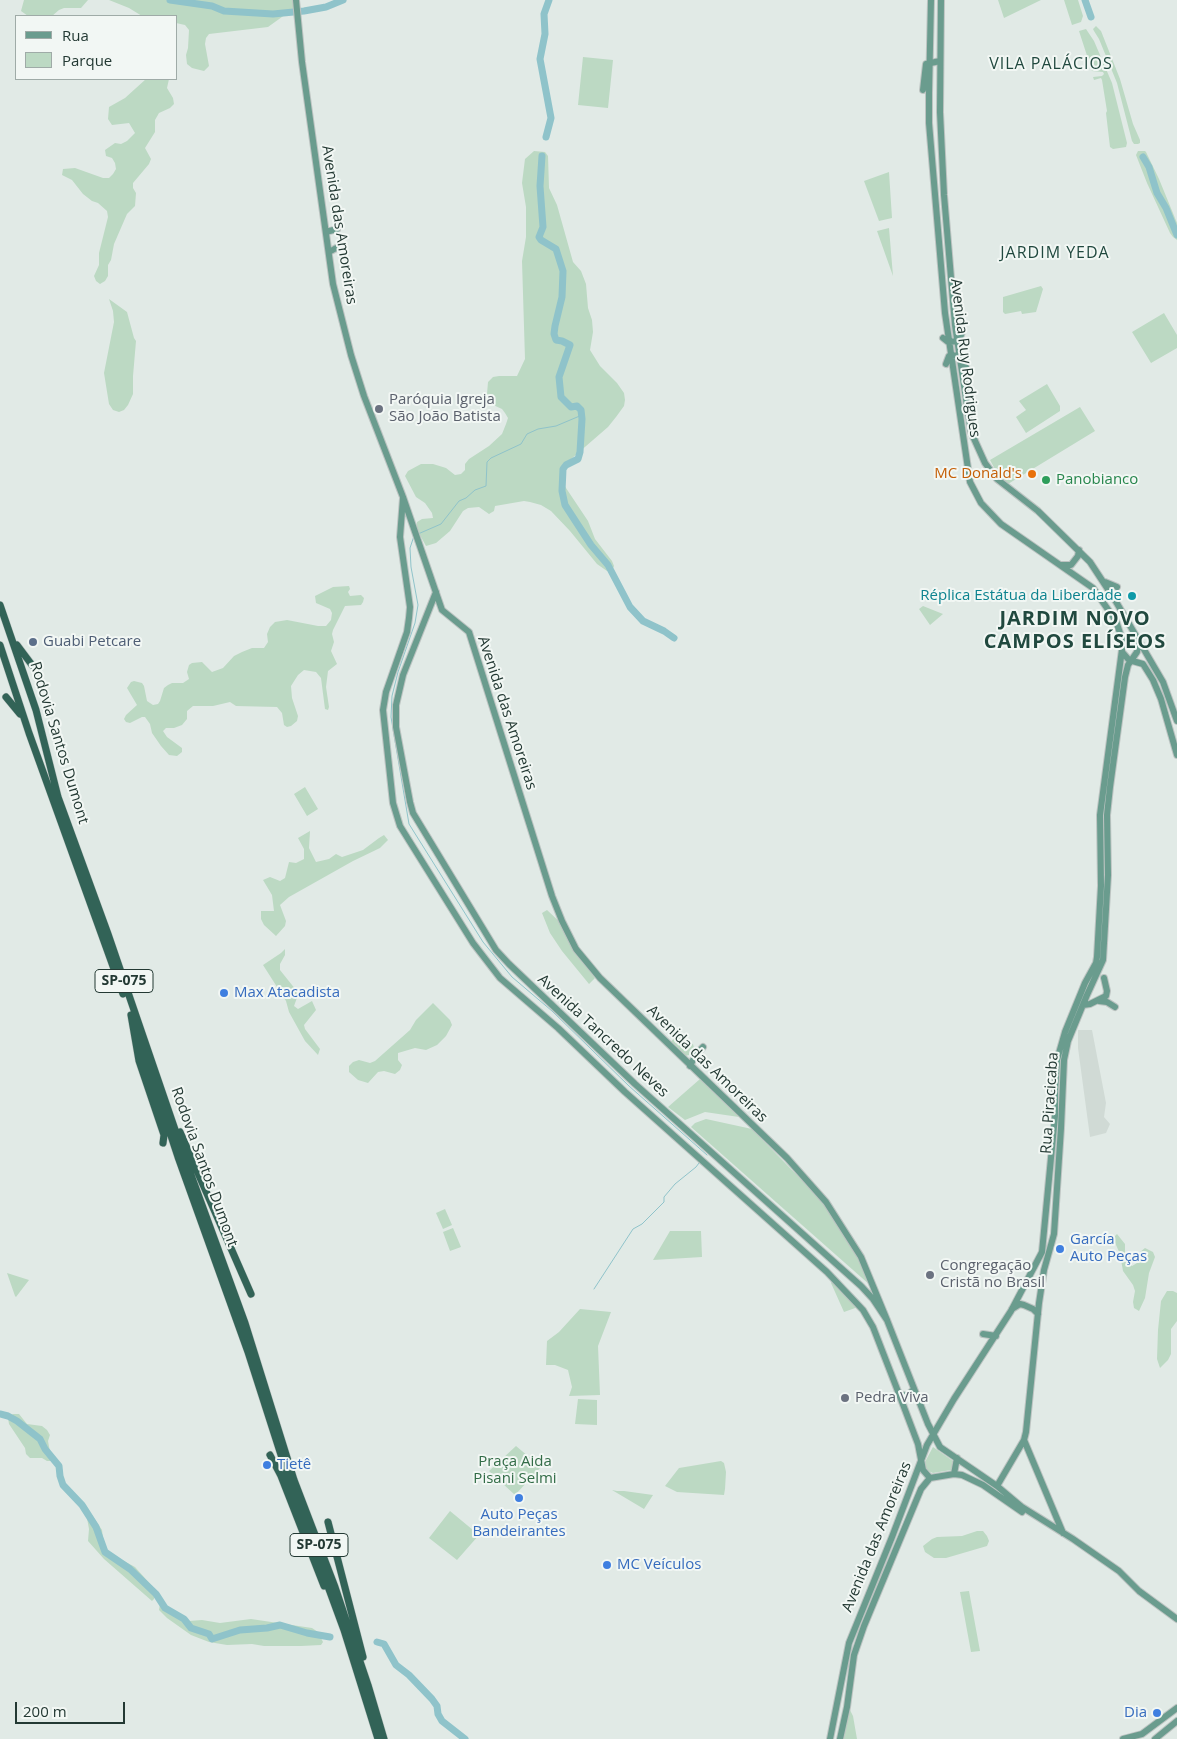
<!DOCTYPE html>
<html>
<head>
<meta charset="utf-8">
<style>
	body { margin:0 }
	#map { position:relative; width:1177px; height:1739px; overflow:hidden; background:#e1eae6; font-family:"Open Sans",sans-serif }
	canvas { display:block }
	.legend { position:absolute; left:15px; top:15px; width:162px; height:65px; box-sizing:border-box; background:#f2f7f4; border:1px solid #9faba7; margin:0; padding:6px 9px; list-style:none; font-size:15px; color:#233933 }
	.legend li { display:flex; align-items:center; gap:10px; height:25px }
	.legend b { width:25px; border:1px solid #9faba7 }
	.scale { position:absolute; left:15px; top:1702px; width:110px; height:22px; box-sizing:border-box; border:2px solid #233933; border-top:0; padding-left:6px; font-size:15px; line-height:18px; white-space:nowrap; color:#233933; -webkit-text-stroke:4px #f2f7f4; paint-order:stroke }
</style>
</head>
<body>
<div id="map">
<canvas width="1177" height="1739"></canvas>
<ul class="legend">
<li><b style="height:6px;background:#6a9c8e"></b>Rua</li>
<li><b style="height:14px;background:#bcd9c3"></b>Parque</li>
</ul>
<div class="scale">200 m</div>
</div>
<script>
const ctx = document.querySelector('canvas').getContext('2d');
ctx.lineJoin = 'round';
function fill(path, color) {
  ctx.fillStyle = color;
  ctx.fill(path, 'evenodd');
}
function toPath(rows) {
  const path = new Path2D();
  for (const r of rows) {
    path.moveTo(r[0], r[1]);
    for (let i = 2; i < r.length; i += 2) path.lineTo(r[i], r[i + 1]);
  }
  return path;
}
function stroke(path, color, width, dash) {
  ctx.strokeStyle = color;
  ctx.lineWidth = width;
  ctx.lineCap = dash ? 'butt' : 'round';
  ctx.setLineDash(dash || []);
  ctx.stroke(path);
}
function label(font, color, halo, rows, align = 'center') {
  ctx.font = font + ' "Open Sans",sans-serif';
  ctx.lineWidth = 4;
  ctx.setLineDash([]);
  ctx.textBaseline = 'middle';
  ctx.strokeStyle = halo;
  ctx.fillStyle = color;
  for (const [text, x, y, turn = 0] of rows) {
    ctx.save();
    ctx.translate(x, y);
    ctx.rotate((+turn || 0) * Math.PI / 180);
    ctx.textAlign = isNaN(turn) ? turn : align;
    if (halo) ctx.strokeText(text, 0, 0);
    ctx.fillText(text, 0, 0);
    ctx.restore();
  }
}
fill(toPath([
	[1078,1030,1092,1030,1106,1103,1104,1117,1110,1124,1106,1133,1090,1137,1078,1048]
]), '#d0dad5');
fill(toPath([
	[24,0,88,0,81,8,64,8,59,10,52,16,28,16,21,11],
	[109,0,293,0,293,9,268,27,209,34,206,38,205,44,209,66,204,71,192,68,187,64,186,55,188,48,189,30,185,25,176,23,176,16,142,16,129,8],
	[998,0,1041,0,1004,18],
	[1064,0,1078,0,1083,16,1081,22,1072,25],
	[1096,26,1101,31,1120,79,1133,124,1140,140,1140,143,1138,144,1134,144,1132,141,1117,83,1099,39,1094,31,1093,29],
	[1086,29,1094,41,1112,83,1127,143,1126,147,1113,149,1110,147,1106,113,1107,111,1102,80,1101,78,1094,80,1093,77,1102,76,1104,74,1103,72,1092,71,1079,31],
	[583,57,613,60,608,108,578,105],
	[146,79,169,79,167,88,173,98,174,104,170,108,159,113,155,120,155,132,145,148,151,159,149,164,133,183,133,188,136,193,135,206,127,214,114,244,111,260,108,265,108,276,105,281,100,284,96,281,94,276,99,265,99,253,108,217,107,211,98,203,92,201,83,194,72,180,62,175,63,169,75,168,103,178,109,178,113,174,116,169,115,163,112,158,106,156,105,150,115,143,121,144,127,141,135,133,129,123,112,125,108,119,109,107,125,98],
	[534,151,545,152,548,156,549,188,557,205,573,262,581,271,586,284,588,308,592,320,593,332,590,350,600,366,617,383,624,393,625,400,624,406,616,417,608,427,563,466,562,482,588,521,595,539,612,561,614,566,612,571,607,571,597,564,570,531,551,511,541,505,530,502,524,501,495,506,494,511,489,514,479,507,468,508,463,511,450,531,436,543,426,546,416,528,417,522,422,519,433,518,432,513,425,503,416,497,405,476,408,471,421,464,433,464,446,468,455,475,461,474,465,470,465,464,469,459,489,446,502,434,506,424,508,418,505,413,502,409,491,404,487,400,487,394,488,382,493,377,499,376,517,376,525,359,522,261,526,237,526,207,522,183,525,159],
	[1138,151,1145,151,1146,152,1159,179,1177,223,1177,240,1173,237,1170,233,1147,183,1136,155],
	[889,172,892,218,879,221,864,181],
	[889,228,893,276,877,231],
	[1041,286,1043,289,1036,312,1022,314,1021,311,1005,314,1003,312,1003,297],
	[109,299,127,312,134,338,136,341,133,376,133,394,128,405,124,410,119,412,113,410,109,404,104,373,114,322,113,311],
	[1164,313,1177,335,1177,348,1151,363,1132,332],
	[1047,384,1060,406,1060,411,1026,433,1016,417,1026,410,1019,401],
	[1080,407,1095,431,1008,484,997,473,990,460],
	[349,586,350,589,348,592,350,596,361,595,364,598,363,602,361,605,345,606,333,630,332,634,334,642,331,651,337,664,328,671,326,687,329,707,328,710,325,709,321,678,316,672,304,670,298,675,291,686,292,698,298,716,297,721,291,726,287,727,284,725,282,713,277,707,236,706,230,702,213,706,193,706,187,711,187,719,182,725,174,728,166,728,163,731,167,737,182,748,182,752,177,756,169,755,161,746,152,733,150,724,145,717,142,717,130,723,126,722,124,719,126,715,137,705,127,688,131,682,134,681,142,683,144,686,147,701,153,705,158,704,160,701,164,688,168,685,172,683,183,683,189,679,187,672,189,665,192,663,202,662,212,672,223,668,234,656,242,652,252,648,264,648,268,642,267,634,270,627,275,622,287,620,318,626,326,626,331,620,332,613,330,609,316,603,315,596,333,587],
	[923,606,943,614,930,625,919,609],
	[305,787,318,809,307,816,294,794],
	[310,831,309,848,316,862,329,859,336,854,342,857,363,850,379,838,384,835,388,840,380,848,353,861,289,897,280,905,286,921,285,926,276,936,264,925,261,919,261,911,274,911,272,895,263,880,270,877,280,881,285,878,289,862,296,863,304,859,304,849,298,838],
	[547,910,563,925,583,961,595,978,589,984,562,951,550,933,542,913],
	[285,949,285,955,280,964,280,970,296,990,298,995,294,1006,298,1009,312,1001,316,1010,304,1025,305,1029,320,1049,318,1055,305,1041,289,1012,286,1001,263,965,281,953],
	[433,1003,450,1020,452,1025,446,1036,437,1045,426,1050,415,1048,398,1053,398,1060,402,1065,400,1070,395,1074,384,1071,378,1072,368,1083,358,1080,349,1072,349,1066,353,1062,359,1060,370,1063,375,1061,410,1030,416,1020],
	[678,1036,693,1044,694,1048,689,1055,685,1056,670,1042],
	[700,1079,739,1117,705,1112,685,1120,668,1107],
	[706,1119,752,1129,826,1205,859,1257,870,1285,691,1127,695,1123],
	[445,1209,452,1225,443,1229,436,1213],
	[453,1228,461,1247,450,1251,443,1232],
	[670,1231,701,1231,702,1257,653,1260],
	[1117,1234,1125,1244,1125,1256,1132,1266,1137,1263,1140,1252,1145,1248,1153,1252,1155,1257,1149,1273,1145,1298,1139,1311,1134,1308,1133,1302,1135,1291,1133,1285,1123,1271,1120,1254,1113,1238],
	[7,1273,29,1280,16,1297,15,1296],
	[833,1280,858,1307,844,1312,831,1283],
	[1167,1291,1173,1291,1177,1293,1177,1321,1171,1329,1171,1354,1168,1360,1160,1368,1157,1359,1158,1330,1161,1301],
	[580,1309,611,1312,598,1346,600,1395,569,1396,572,1387,568,1370,555,1365,546,1365,547,1341,559,1332],
	[578,1399,597,1400,597,1425,575,1424],
	[13,1414,19,1414,27,1424,42,1426,47,1430,50,1435,48,1441,50,1452,55,1461,47,1461,42,1458,30,1458,26,1454,25,1448,9,1424,8,1418],
	[516,1446,541,1467,515,1495,489,1471],
	[933,1447,953,1461,954,1464,951,1470,933,1473,926,1470,925,1462],
	[721,1461,724,1463,726,1472,725,1489,724,1495,677,1492,665,1486,679,1468],
	[612,1490,617,1491,624,1491,653,1495,644,1509],
	[450,1511,479,1535,457,1560,429,1538],
	[92,1515,102,1530,104,1547,113,1555,135,1567,152,1586,154,1593,154,1599,152,1601,104,1559,88,1541,89,1529,87,1518],
	[977,1531,983,1531,987,1536,989,1541,987,1546,946,1558,934,1558,925,1552,923,1546,932,1539,937,1537,962,1536],
	[969,1591,980,1651,971,1652,960,1592],
	[160,1604,165,1604,189,1621,202,1620,220,1623,251,1619,312,1628,318,1632,323,1642,321,1645,301,1646,264,1646,252,1644,227,1645,209,1642,191,1635,167,1618,159,1610],
	[848,1706,853,1716,857,1739,842,1739]
]), '#bcd9c3');
stroke(toPath([
	[418,534,441,524,459,501,466,498,475,490,486,486,487,462,491,458,521,444,527,434,538,429,556,426,582,415],
	[414,536,410,548,411,567,418,605,415,623,398,672,392,696,391,717,409,824,483,942,512,977,552,1011,629,1086,707,1155],
	[594,1289,633,1229,642,1224,664,1202,664,1197,675,1184,696,1167,699,1163]
]), '#8fc3ca', 1);
stroke(toPath([
	[170,0,212,6,224,11,273,14,304,11,326,7,343,0],
	[1085,0,1091,17],
	[546,137,551,118,540,59,545,34,544,14,549,0],
	[542,156,540,186,543,227,539,237,541,240,556,249,563,271,562,297,555,326,554,334,556,340,562,341,570,345,559,377,561,397,571,407,577,406,581,410,582,419,580,452,578,459,566,465,563,469,562,491,565,505,591,545,608,565,630,607,643,621,664,631,674,638],
	[1143,157,1149,167,1157,193,1166,208,1177,235],
	[0,1414,8,1416,17,1421,40,1439,45,1449,59,1466,60,1476,63,1485,82,1505,96,1527,105,1552,130,1569,156,1594,165,1608,184,1619,191,1628,209,1634,212,1639,240,1630,267,1628,280,1625,307,1633,330,1637],
	[377,1642,384,1644,396,1665,409,1675,432,1699,437,1706,438,1714,442,1721,465,1739]
]), '#8fc3ca', 7);
const major = toPath([
	[296,0,302,62,333,284,351,355,364,396,403,497,442,610,469,632,552,896,562,921,576,949,600,978,787,1158,826,1202,861,1257,887,1320],
	[941,0,940,112,944,195,955,325,971,432,985,463,997,479,1038,511,1090,562,1115,600,1163,682,1177,721],
	[923,90,926,64,940,61],
	[326,232,337,229],
	[329,252,338,247],
	[943,338,948,342,957,341,960,338,962,332],
	[946,364,949,356,960,355,964,358,966,367],
	[403,498,400,537,410,607,409,618,407,632,386,692,383,710,393,803,400,826,473,943,500,978,558,1028,625,1092,827,1272,863,1310,873,1327,899,1394,918,1444,923,1470,930,1478],
	[1061,565,1071,565,1078,556,1079,550],
	[1105,582,1117,587],
	[436,592,403,675,396,705,396,727,410,802,413,813,496,950,509,964,635,1084,861,1286,873,1299,887,1320,928,1424,940,1447,997,1486,1022,1507,1073,1539,1119,1571,1139,1591,1177,1619],
	[1122,652,1129,660,1143,664,1153,680,1161,699,1177,755],
	[1099,1001,1107,1002,1115,1007],
	[1083,1005,1090,1004,1106,996,1107,991,1104,978],
	[690,1066,695,1056,703,1047],
	[1012,1309,1020,1304,1024,1305,1033,1309,1038,1314],
	[983,1334,996,1336],
	[899,1394,907,1396,914,1389],
	[1024,1440,1063,1533],
	[954,1474,957,1458],
	[930,1478,954,1474,962,1475,983,1485,1022,1512],
	[997,1486,1024,1440,1026,1432,1039,1303,1044,1270,1054,1234,1061,1128,1064,1060,1068,1041,1087,995,1103,960,1108,875,1107,815,1110,787,1125,677,1128,665,1137,652,1139,641],
	[830,1739,849,1643,892,1537,927,1445,954,1399,1011,1311,1042,1252,1055,1116,1055,1090,1057,1060,1065,1032,1085,983,1096,963,1097,957,1101,886,1100,815,1123,642,1116,621,1093,588,1001,524,981,503,970,482,945,313,929,123,929,93,931,0],
	[840,1739,847,1707,854,1655,864,1626,921,1489,930,1478],
	[1123,1739,1142,1734,1177,1708],
	[1155,1739,1177,1721]
]);
const highway = toPath([
	[0,605,36,710,58,797,108,934,183,1153,245,1323,294,1480,335,1587,368,1685,384,1739],
	[0,645,29,733,123,994],
	[17,645,32,665],
	[6,697,20,714],
	[131,1015,139,1061,164,1135,163,1143],
	[136,1030,178,1157,248,1352,290,1483,344,1630,378,1739],
	[180,1132,251,1294],
	[270,1455,281,1476,324,1586],
	[328,1522,363,1657]
]);
stroke(major, '#bdc4c2', 8);
stroke(highway, '#bdc4c2', 8);
stroke(major, '#6a9c8e', 6);
stroke(highway, '#326357', 7);
for (const [x, y, r, color] of [
	[379,409,5,"#6b7280"],
	[1032,474,5,"#e8710a"],
	[1046,480,5,"#2e9e5b"],
	[1132,596,5,"#0f9aa8"],
	[33,642,5,"#5c6f8a"],
	[224,993,5,"#3f7fe0"],
	[1060,1249,5,"#3f7fe0"],
	[930,1275,5,"#6b7280"],
	[845,1398,5,"#6b7280"],
	[267,1465,5,"#3f7fe0"],
	[519,1498,5,"#3f7fe0"],
	[607,1565,5,"#3f7fe0"],
	[1157,1713,5,"#3f7fe0"]
]) {
  const dot = new Path2D();
  dot.arc(x, y, r, 0, 2 * Math.PI);
  ctx.fillStyle = color;
  ctx.fill(dot);
  stroke(dot, '#f2f7f4', 2);
}
for (const [x, y, w] of [
	[124,981,58],
	[319,1545,58]
]) {
  const box = new Path2D();
  box.roundRect(x - w / 2, y - 11.5, w, 23, 4);
  ctx.fillStyle = '#f2f7f4';
  ctx.fill(box);
  stroke(box, '#233933', 1);
}
label('bold 14px', '#233933', null, [
	["SP-075",124,981],
	["SP-075",319,1545]
]);
label('15px', '#233933', '#f2f7f4', [
	["Avenida das Amoreiras",339,225,81],
	["Avenida Ruy Rodrigues",965,358,83],
	["Avenida das Amoreiras",507,713,72],
	["Rodovia Santos Dumont",59,743,73],
	["Avenida Tancredo Neves",603,1036,43],
	["Avenida das Amoreiras",707,1064,44],
	["Rua Piracicaba",1050,1103,-86],
	["Rodovia Santos Dumont",204,1167,70],
	["Avenida das Amoreiras",877,1537,-68]
]);
label('15px', '#5b616d', '#f2f7f4', [
	["Paróquia Igreja",389,400],
	["São João Batista",389,417],
	["Congregação",940,1266],
	["Cristã no Brasil",940,1283],
	["Pedra Viva",855,1398]
], 'left');
label('15px', '#c56008', '#f2f7f4', [
	["MC Donald's",1022,474]
], 'right');
label('15px', '#27864d', '#f2f7f4', [
	["Panobianco",1056,480]
], 'left');
label('15px', '#0d838f', '#f2f7f4', [
	["Réplica Estátua da Liberdade",1122,596]
], 'right');
label('15px', '#4e5e75', '#f2f7f4', [
	["Guabi Petcare",43,642]
], 'left');
label('15px', '#366cbe', '#f2f7f4', [
	["Max Atacadista",234,993],
	["García",1070,1240],
	["Auto Peças",1070,1257],
	["Tietê",277,1465],
	["Auto Peças",519,1515,"center"],
	["Bandeirantes",519,1532,"center"],
	["MC Veículos",617,1565],
	["Dia",1147,1713,"right"]
], 'left');
label('15px', '#326c47', '#f2f7f4', [
	["Praça Aida",515,1462],
	["Pisani Selmi",515,1479]
]);
ctx.letterSpacing = '1px';
label('16px', '#21493f', '#f2f7f4', [
	["VILA PALÁCIOS",1051,64],
	["JARDIM YEDA",1055,253]
]);
ctx.letterSpacing = '0px';
ctx.letterSpacing = '1px';
label('bold 20px', '#21493f', '#f2f7f4', [
	["JARDIM NOVO",1075,619],
	["CAMPOS ELÍSEOS",1075,642]
]);
ctx.letterSpacing = '0px';
</script>
</body>
</html>
